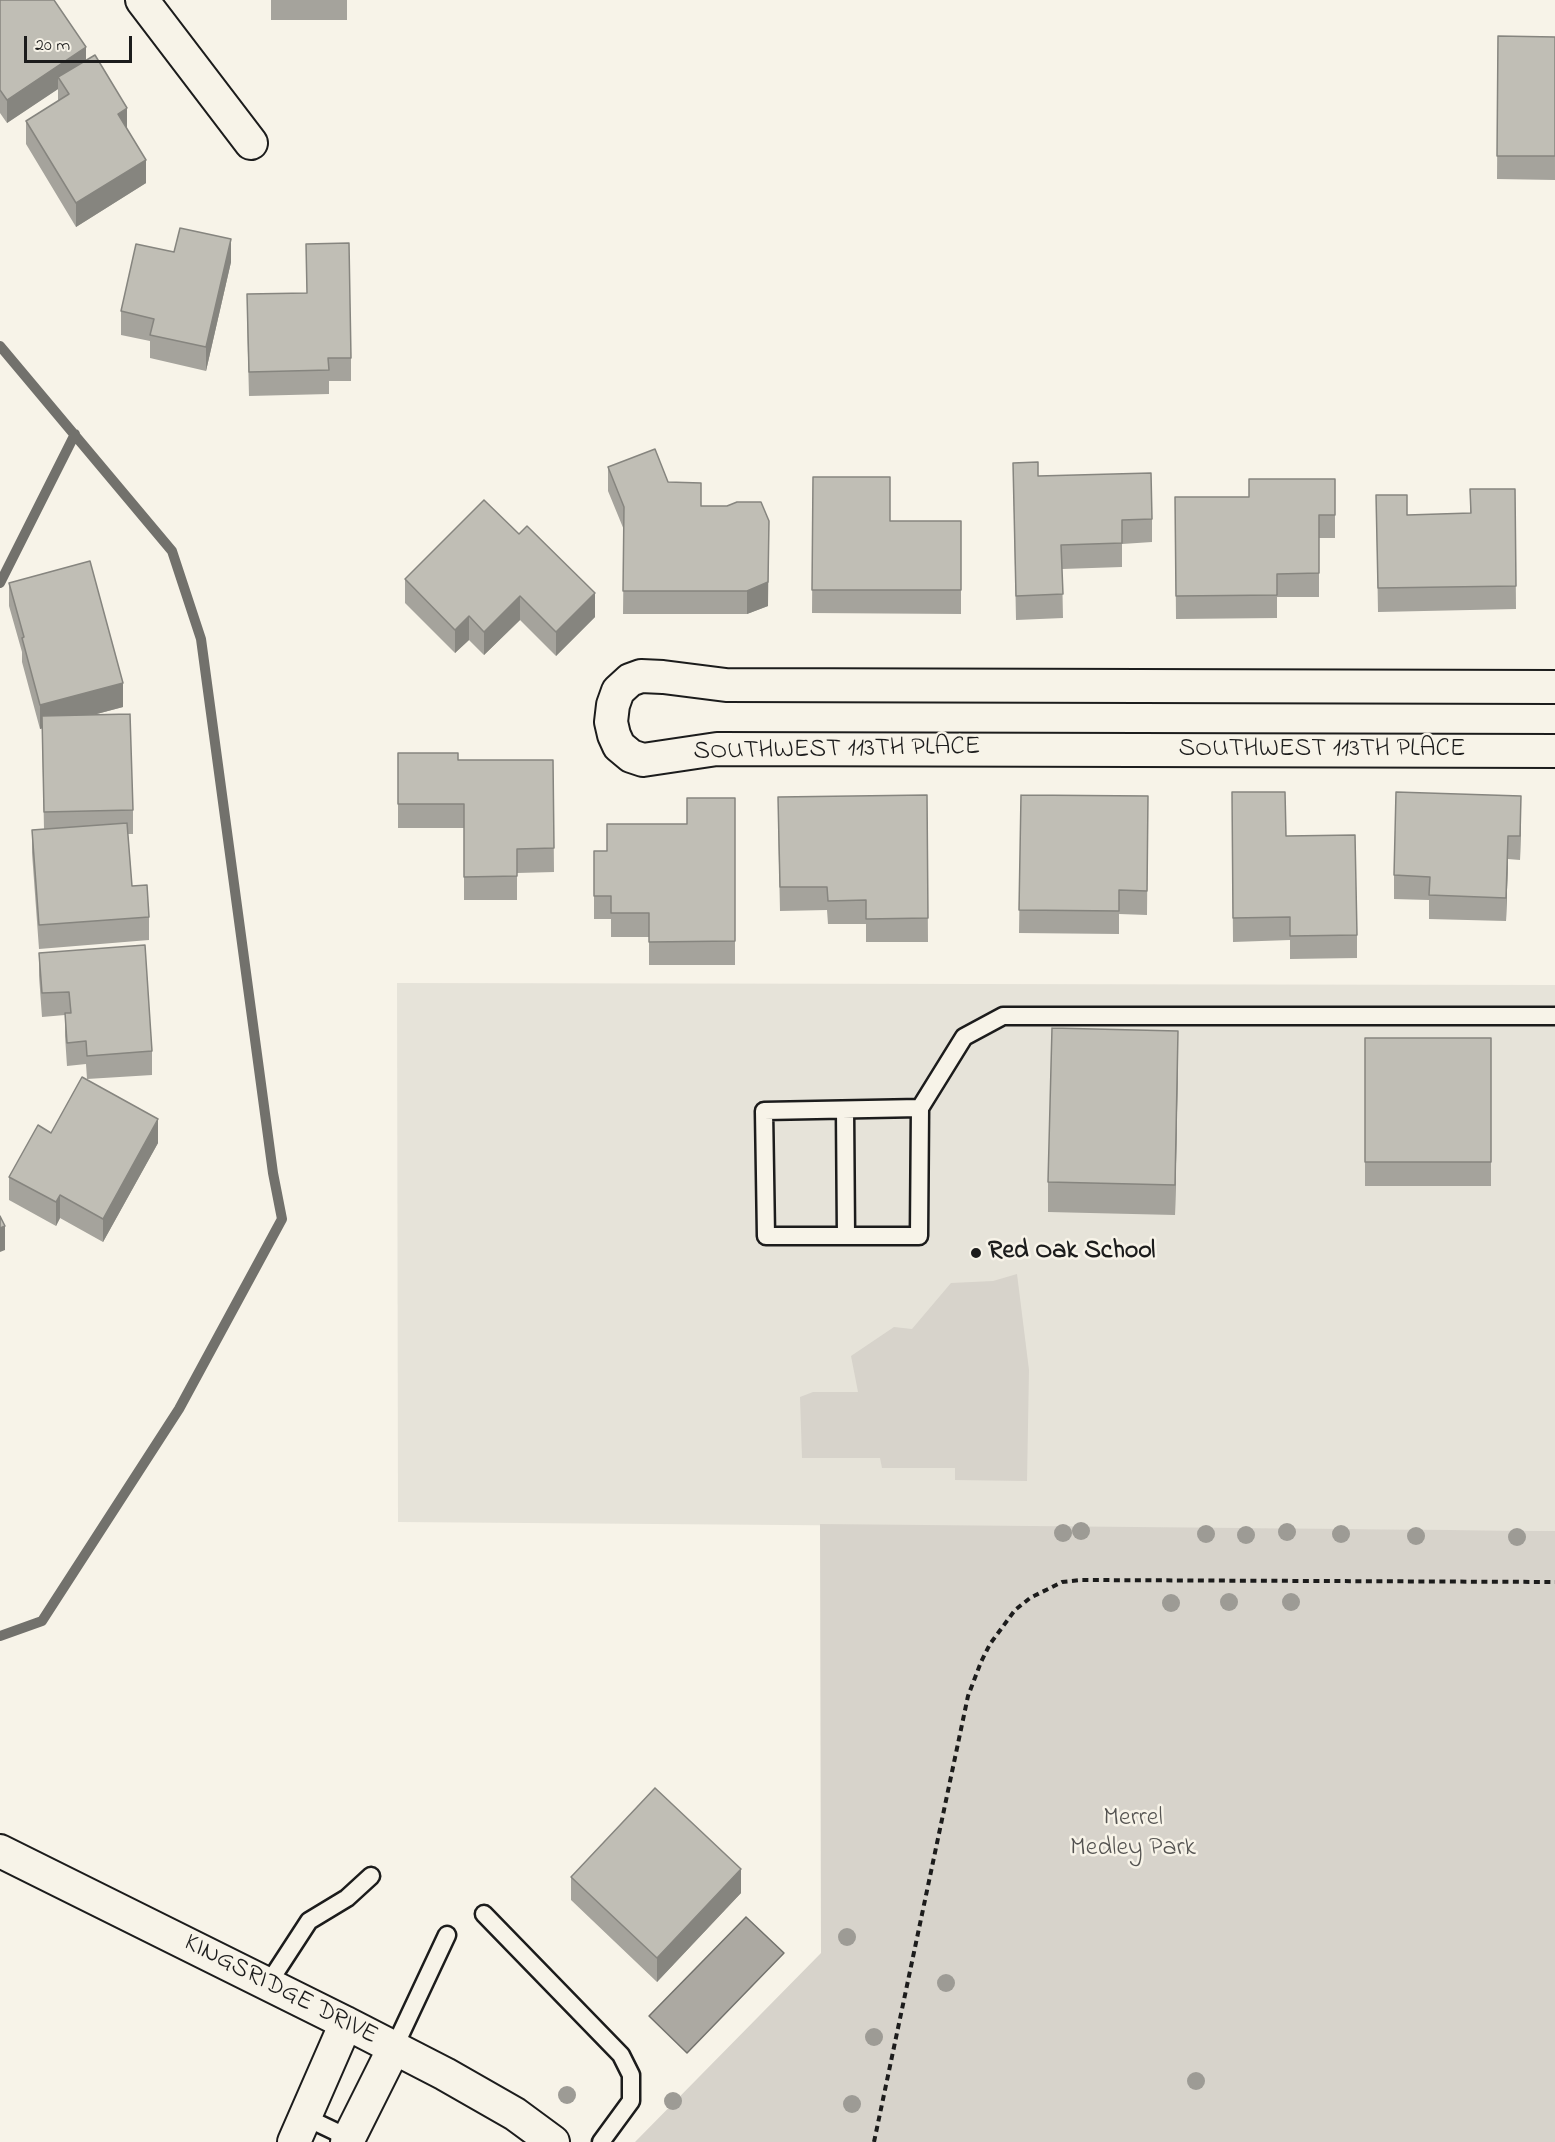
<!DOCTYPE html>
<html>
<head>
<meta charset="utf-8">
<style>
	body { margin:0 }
	#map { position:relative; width:1555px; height:2142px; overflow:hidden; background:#f7f3e8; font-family:"Indie Flower",sans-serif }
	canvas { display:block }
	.scale { position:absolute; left:24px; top:36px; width:108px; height:27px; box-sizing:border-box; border:3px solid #1c1c1c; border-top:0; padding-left:8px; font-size:18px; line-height:21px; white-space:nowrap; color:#1c1c1c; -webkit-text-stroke:4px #f7f3e8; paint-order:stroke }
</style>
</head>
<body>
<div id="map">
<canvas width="1555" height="2142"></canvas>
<div class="scale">20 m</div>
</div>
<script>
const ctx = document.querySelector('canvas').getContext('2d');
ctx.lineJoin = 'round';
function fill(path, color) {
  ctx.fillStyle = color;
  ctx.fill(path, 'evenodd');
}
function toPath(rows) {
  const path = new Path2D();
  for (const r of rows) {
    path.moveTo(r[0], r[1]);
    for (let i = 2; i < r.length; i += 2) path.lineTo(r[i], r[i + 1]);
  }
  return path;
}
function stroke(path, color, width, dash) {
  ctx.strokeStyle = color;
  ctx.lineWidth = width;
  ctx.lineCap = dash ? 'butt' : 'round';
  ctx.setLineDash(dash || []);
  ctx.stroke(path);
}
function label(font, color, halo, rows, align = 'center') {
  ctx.font = font + ' "Indie Flower",sans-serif';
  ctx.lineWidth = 5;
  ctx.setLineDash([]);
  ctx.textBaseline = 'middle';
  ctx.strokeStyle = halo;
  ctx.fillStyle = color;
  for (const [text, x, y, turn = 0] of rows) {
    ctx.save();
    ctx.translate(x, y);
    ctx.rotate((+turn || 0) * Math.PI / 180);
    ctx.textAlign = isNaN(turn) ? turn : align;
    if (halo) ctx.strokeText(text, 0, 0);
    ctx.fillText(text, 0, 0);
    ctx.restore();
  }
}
fill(toPath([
	[397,983,1555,985,1555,1531,398,1522]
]), '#e6e3d9');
fill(toPath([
	[1017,1274,1029,1370,1027,1481,955,1480,955,1468,882,1468,880,1458,802,1458,800,1397,813,1392,858,1392,851,1356,894,1327,912,1329,951,1283,993,1281],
	[820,1524,1555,1531,1555,2142,635,2142,821,1953]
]), '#d7d3cb');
const water = toPath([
	[746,1917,784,1953,687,2053,649,2016,746,1917]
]);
fill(water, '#aca9a2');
stroke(water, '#72716c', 1.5);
stroke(toPath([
	[0,346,172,551,201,639,273,1173,282,1219,179,1409,42,1621,0,1636],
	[0,583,75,434]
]), '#72716c', 10);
const service = toPath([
	[920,1108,764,1111,766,1236,919,1236,920,1108,964,1037,1003,1016,1555,1016],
	[845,1110,846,1236],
	[484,1914,621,2055,631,2075,631,2101,601,2142],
	[268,1984,309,1921,347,1898,371,1876],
	[394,2048,447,1935],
	[305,2117,349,2138]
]);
const minor = toPath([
	[142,0,251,143],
	[1555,687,726,685,663,677,641,676,630,680,618,691,613,705,611,722,614,735,619,746,631,756,643,760,717,749,1555,751],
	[0,1851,346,2023,445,2074,515,2114,553,2142],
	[294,2142,346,2023],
	[347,2142,394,2048]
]);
stroke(service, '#1c1c1c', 21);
stroke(minor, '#1c1c1c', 36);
stroke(toPath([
	[874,2142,968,1696,981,1662,990,1644,1015,1610,1030,1598,1062,1582,1081,1580,1555,1582]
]), '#1c1c1c', 4, [6, 4.5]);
stroke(service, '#f7f3e8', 16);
stroke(minor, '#f7f3e8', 32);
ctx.fillStyle = '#9d9b95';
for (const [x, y] of [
	[1081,1531],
	[1287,1532],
	[1063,1533],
	[1206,1534],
	[1341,1534],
	[1246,1535],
	[1416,1536],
	[1517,1537],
	[1229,1602],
	[1291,1602],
	[1171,1603],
	[847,1937],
	[946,1983],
	[874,2037],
	[1196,2081],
	[567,2095],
	[673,2101],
	[852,2104]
]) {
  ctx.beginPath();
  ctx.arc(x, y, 9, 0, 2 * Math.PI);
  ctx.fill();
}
fill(toPath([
	[0,0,86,60,127,129,146,183,76,227,26,144,26,121,58,101,58,89,7,123,0,113],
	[271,0,347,0,347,20,271,20],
	[1498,36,1555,37,1555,180,1497,179],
	[306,244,351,358,351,381,329,381,329,394,249,396,247,318,307,293],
	[174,252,231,262,206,371,150,358,150,341,121,335,121,311],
	[1013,463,1038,476,1152,519,1152,542,1122,544,1122,567,1062,569,1063,618,1016,620],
	[608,467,668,482,701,506,768,606,747,614,623,614,624,530,608,491],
	[813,477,890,521,961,521,961,614,812,613],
	[1249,479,1335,479,1335,538,1319,538,1319,597,1277,597,1277,618,1176,619,1175,497,1249,497],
	[1470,489,1515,489,1516,609,1378,612,1376,495,1407,515,1470,513],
	[484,500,595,617,556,656,520,620,484,655,469,640,455,653,405,603,405,579],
	[9,583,123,707,93,715,133,810,133,834,128,834,132,886,149,917,149,940,39,949,32,853,32,830,44,829,42,728,40,729,22,662,22,652,9,606],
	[398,753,458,760,553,760,554,872,517,873,517,900,464,900,464,828,398,828],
	[927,795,928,942,866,942,866,924,828,924,827,910,780,911,778,820],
	[1021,795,1148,796,1147,915,1119,914,1119,934,1019,933],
	[735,798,735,965,649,965,649,937,611,937,611,919,594,919,594,851,607,851,687,824],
	[1232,816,1286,836,1357,935,1357,958,1290,959,1290,940,1233,942],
	[1521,819,1520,860,1508,859,1506,921,1429,919,1429,900,1394,899,1394,875],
	[39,953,152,1051,152,1075,87,1079,86,1064,67,1066,65,1036,65,1015,42,1017,39,976],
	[1365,1038,1491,1038,1491,1186,1365,1186],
	[1178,1061,1175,1215,1048,1212,1048,1182],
	[51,1133,158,1143,103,1242,60,1218,56,1226,9,1200,9,1177],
	[571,1877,741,1893,657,1982,571,1900]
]), '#a5a39c');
fill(toPath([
	[86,47,86,70,58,77,58,89,7,123,7,100],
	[127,108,127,131,118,114],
	[146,160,146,183,76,227,76,203],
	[231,239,231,262,206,371,206,347],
	[769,521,768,606,747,614,747,591],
	[595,593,595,617,556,656,556,632],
	[520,596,520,620,484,655,484,632],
	[469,616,469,640,455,653,455,630],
	[123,683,123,707,40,729,40,705],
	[1521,796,1521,819,1520,860,1520,836],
	[1508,836,1508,859,1506,921,1506,898],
	[1178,1031,1178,1061,1175,1215,1175,1185],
	[158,1119,158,1143,103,1242,103,1219],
	[60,1195,60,1218,56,1226,56,1202],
	[5,1226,5,1250,0,1252,0,1228],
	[741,1869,741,1893,657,1982,657,1958]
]), '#86857f');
const building = toPath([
	[0,0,54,0,86,47,7,100,0,90,0,0],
	[1498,36,1555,37,1555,156,1497,156,1498,36],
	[95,55,127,108,118,114,146,160,76,203,26,121,69,94,58,77,95,55],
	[180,228,231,239,206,347,150,335,154,319,121,311,136,244,174,252,180,228],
	[349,243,351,358,328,358,329,370,249,372,247,294,307,293,306,244,349,243],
	[655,449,668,482,701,483,701,506,727,506,737,502,761,502,769,521,768,582,747,591,623,591,624,507,608,467,655,449],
	[1038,462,1038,476,1151,473,1152,519,1122,520,1122,543,1061,545,1063,594,1016,596,1013,463,1038,462],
	[813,477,890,477,890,521,961,521,961,590,812,590,813,477],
	[1249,479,1335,479,1335,515,1319,515,1319,573,1277,574,1277,595,1176,596,1175,497,1249,497,1249,479],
	[1470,489,1515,489,1516,586,1378,588,1376,495,1407,495,1407,515,1471,513,1470,489],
	[484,500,519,534,527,526,595,593,556,632,520,596,484,632,469,616,455,630,405,579,484,500],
	[90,561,123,683,40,705,22,638,24,637,9,583,90,561],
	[130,714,133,810,44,812,42,716,130,714],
	[398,753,458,753,458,760,553,760,554,848,517,849,517,876,464,877,464,804,398,804,398,753],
	[1232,792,1285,792,1286,836,1355,835,1357,935,1290,936,1290,917,1233,918,1232,792],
	[1396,792,1521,796,1520,836,1508,836,1506,898,1429,895,1430,877,1394,875,1396,792],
	[927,795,928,918,866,919,866,900,828,901,827,887,780,887,778,797,927,795],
	[1021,795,1148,796,1147,891,1119,890,1119,911,1019,910,1021,795],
	[687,798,735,798,735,941,649,942,649,913,611,913,611,896,594,896,594,851,607,851,607,824,687,824,687,798],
	[127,823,132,886,147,885,149,917,39,925,32,830,127,823],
	[145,945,152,1051,87,1056,86,1041,67,1043,65,1013,71,1013,69,992,42,993,39,953,145,945],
	[1052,1028,1178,1031,1175,1185,1048,1182,1052,1028],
	[1365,1038,1491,1038,1491,1162,1365,1162,1365,1038],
	[82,1077,158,1119,103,1219,60,1195,56,1202,9,1177,38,1125,51,1133,82,1077],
	[0,1216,5,1226,0,1228,0,1216],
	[655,1788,741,1869,657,1958,571,1877,655,1788]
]);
fill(building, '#c0beb5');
stroke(building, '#86857f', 1.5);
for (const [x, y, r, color] of [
	[976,1253,6,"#1c1c1c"]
]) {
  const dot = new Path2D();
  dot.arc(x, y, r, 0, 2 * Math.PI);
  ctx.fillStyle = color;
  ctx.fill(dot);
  stroke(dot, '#f7f3e8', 2);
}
label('26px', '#1c1c1c', '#f7f3e8', [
	["SOUTHWEST 113TH PLACE",837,751,-1],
	["SOUTHWEST 113TH PLACE",1322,751],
	["KINGSRIDGE DRIVE",280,1991,27]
]);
label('bold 26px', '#1c1c1c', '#f7f3e8', [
	["Red Oak School",988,1253]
], 'left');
label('26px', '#545351', '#f7f3e8', [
	["Merrel",1133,1820],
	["Medley Park",1133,1850]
]);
</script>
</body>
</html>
